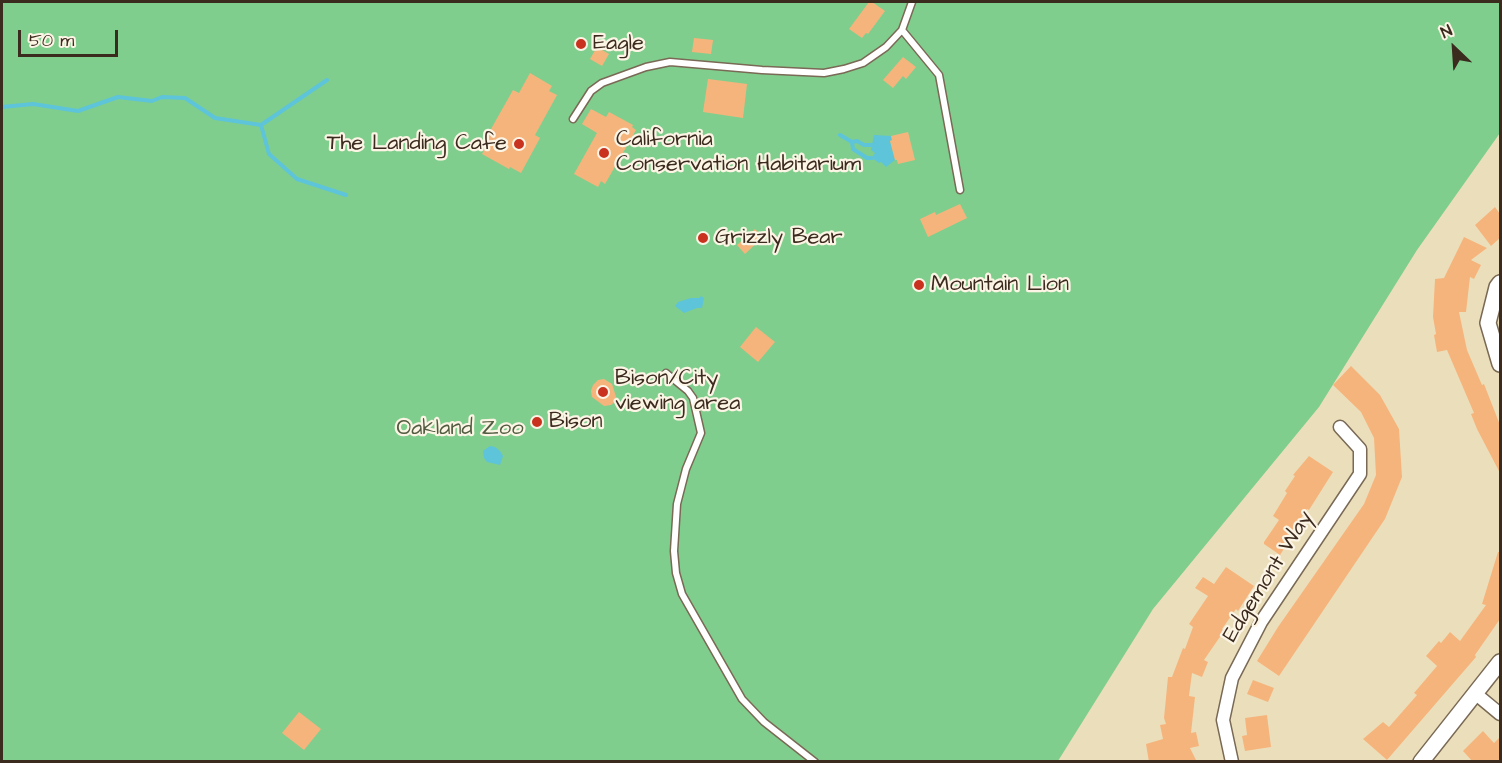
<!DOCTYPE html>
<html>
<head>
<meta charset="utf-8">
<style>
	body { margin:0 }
	#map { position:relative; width:1502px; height:763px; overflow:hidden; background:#ebdfbb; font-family:"Architects Daughter",sans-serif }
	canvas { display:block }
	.frame { position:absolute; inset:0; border:3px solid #3b2a1e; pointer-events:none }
	.north { position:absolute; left:1424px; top:18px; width:60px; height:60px; -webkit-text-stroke:4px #fcf5e5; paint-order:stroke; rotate:335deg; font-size:16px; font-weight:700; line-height:24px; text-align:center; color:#3b2a1e }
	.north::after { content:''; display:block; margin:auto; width:21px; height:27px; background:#3b2a1e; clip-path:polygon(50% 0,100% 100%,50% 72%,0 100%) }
	.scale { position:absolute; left:18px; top:30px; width:100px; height:27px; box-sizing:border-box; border:3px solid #3b2a1e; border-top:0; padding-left:8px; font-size:18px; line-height:21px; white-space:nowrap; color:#3b2a1e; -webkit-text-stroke:4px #fcf5e5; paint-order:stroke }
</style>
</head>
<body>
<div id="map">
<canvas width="1502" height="763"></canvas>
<div class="frame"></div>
<div class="north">N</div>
<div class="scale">50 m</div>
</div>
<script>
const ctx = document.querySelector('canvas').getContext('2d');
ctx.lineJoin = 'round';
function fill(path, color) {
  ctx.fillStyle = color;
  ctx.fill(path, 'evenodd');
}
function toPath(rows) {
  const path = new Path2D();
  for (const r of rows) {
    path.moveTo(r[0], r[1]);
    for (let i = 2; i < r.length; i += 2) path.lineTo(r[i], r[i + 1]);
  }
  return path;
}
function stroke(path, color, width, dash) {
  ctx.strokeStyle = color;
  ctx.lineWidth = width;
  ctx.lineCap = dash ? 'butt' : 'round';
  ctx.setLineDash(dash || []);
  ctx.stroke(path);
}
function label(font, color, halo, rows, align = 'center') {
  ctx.font = font + ' "Architects Daughter",sans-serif';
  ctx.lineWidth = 4.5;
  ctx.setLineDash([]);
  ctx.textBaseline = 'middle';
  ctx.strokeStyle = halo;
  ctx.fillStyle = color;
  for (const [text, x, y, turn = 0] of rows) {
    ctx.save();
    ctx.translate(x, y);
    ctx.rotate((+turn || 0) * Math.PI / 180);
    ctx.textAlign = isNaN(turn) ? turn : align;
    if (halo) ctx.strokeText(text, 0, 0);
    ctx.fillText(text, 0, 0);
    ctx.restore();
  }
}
fill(toPath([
	[2,2,1500,2,1500,133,1417,250,1319,407,1153,609,1058,761,2,761]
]), '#80ce8d');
fill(toPath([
	[874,135,891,136,892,140,890,141,895,160,886,167,881,162,879,163,872,158,875,153,871,150],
	[701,296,704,298,702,308,697,308,684,313,675,306,678,302,691,298,699,298],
	[490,446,495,447,500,451,503,456,500,465,487,462,484,458,483,451]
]), '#5dc4da');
stroke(toPath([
	[2,107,33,104,78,111,118,97,152,101,162,97,185,98,215,118,261,125,269,154,297,179,346,195],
	[261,125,327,80],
	[840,135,852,142,857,141,864,145,873,145],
	[852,142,853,149,867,158,872,158]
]), '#5dc4da', 4);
fill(toPath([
	[869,2,872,2,885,11,868,34,866,33,862,38,849,29],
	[694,38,713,40,711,54,692,52],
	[597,47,609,54,602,66,590,59],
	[903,57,916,67,906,79,903,76,893,88,883,80],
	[530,73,552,86,549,91,557,95,535,135,540,138,521,173,510,167,509,169,482,154,486,147,482,145,513,90,519,93],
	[708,79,747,84,743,118,703,112],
	[591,109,606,117,609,112,633,125,632,127,636,130,605,184,601,181,598,187,574,174,597,133,582,124],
	[908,132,915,160,898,164,897,160,895,160,890,141,892,140,891,136],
	[960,204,967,218,928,237,920,219,935,212,936,215],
	[1495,207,1500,214,1500,238,1491,246,1475,225],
	[755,229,763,237,745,254,737,245],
	[1464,237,1487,248,1471,260,1481,265,1474,279,1470,277,1466,312,1459,312,1467,350,1482,385,1484,384,1500,425,1500,473,1477,429,1471,414,1474,413,1447,350,1437,352,1434,335,1436,334,1433,317,1435,279,1444,278],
	[756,327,775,342,758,362,740,347],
	[1351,366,1380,395,1399,429,1402,477,1385,519,1279,676,1257,661,1278,627,1364,504,1376,475,1374,438,1361,412,1333,385],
	[604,379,612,384,617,400,611,405,604,406,592,397,591,391,593,385,598,380],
	[1309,456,1333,472,1309,510,1307,509,1296,526,1298,527,1280,555,1264,544,1264,542,1279,520,1273,516,1287,493,1285,491,1295,476,1293,475],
	[1498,552,1500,552,1500,619,1475,655,1476,657,1387,760,1363,739,1383,722,1389,727,1417,695,1414,693,1437,666,1426,656,1439,641,1441,643,1450,632,1460,641,1486,605,1482,604],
	[1226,567,1254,586,1238,611,1236,609,1222,629,1224,631,1204,660,1208,662,1202,677,1192,673,1189,696,1195,697,1191,733,1196,732,1199,746,1190,748,1197,762,1149,762,1146,744,1163,739,1160,725,1166,724,1164,718,1168,677,1172,677,1183,648,1185,649,1193,627,1189,624,1208,596,1195,588,1203,577,1214,584],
	[1253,680,1274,688,1268,702,1247,694],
	[299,712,321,729,304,750,282,733],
	[1267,715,1271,747,1245,751,1242,736,1247,735,1245,718],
	[1483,731,1494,743,1500,737,1500,758,1497,762,1473,762,1463,751]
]), '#f6b47d');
const service = toPath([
	[902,30,939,75,960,190],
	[573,119,591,91,602,83,646,67,670,62,762,70,824,73,844,69,863,63,886,47,902,30,912,2],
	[666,373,688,391,693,398,701,433,686,469,677,504,674,551,676,573,682,594,742,699,764,722,815,762]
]);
const minor = toPath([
	[1476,694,1500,714],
	[1232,762,1223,720,1232,678,1261,622,1360,474,1360,449,1340,427]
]);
const tertiary = toPath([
	[1500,283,1497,287,1488,323,1500,364],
	[1421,762,1500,662]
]);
stroke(service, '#796955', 9);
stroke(minor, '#796955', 15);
stroke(tertiary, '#796955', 18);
stroke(service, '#fff', 6);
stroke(minor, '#fff', 12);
stroke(tertiary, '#fff', 15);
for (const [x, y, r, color] of [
	[581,44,6,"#c8321e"],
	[519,144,6,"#c8321e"],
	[604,153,6,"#c8321e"],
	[703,238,6,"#c8321e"],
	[919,285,6,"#c8321e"],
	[603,392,6,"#c8321e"],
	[537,422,6,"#c8321e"]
]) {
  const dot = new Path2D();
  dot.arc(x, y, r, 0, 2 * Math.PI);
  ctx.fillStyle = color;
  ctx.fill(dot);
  stroke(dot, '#fcf5e5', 2);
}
label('22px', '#3b2a1e', '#fcf5e5', [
	["Eagle",593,44],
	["California",616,140],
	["Conservation Habitarium",616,165],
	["The Landing Cafe",507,144,"right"],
	["Grizzly Bear",715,238],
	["Mountain Lion",931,285],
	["Bison/City",615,379],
	["viewing area",615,404],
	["Bison",549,422]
], 'left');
label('22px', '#505b3f', '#fcf5e5', [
	["Oakland Zoo",460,429]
]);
label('22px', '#3b2a1e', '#fcf5e5', [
	["Edgemont Way",1269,577,-58]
]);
</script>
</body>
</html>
